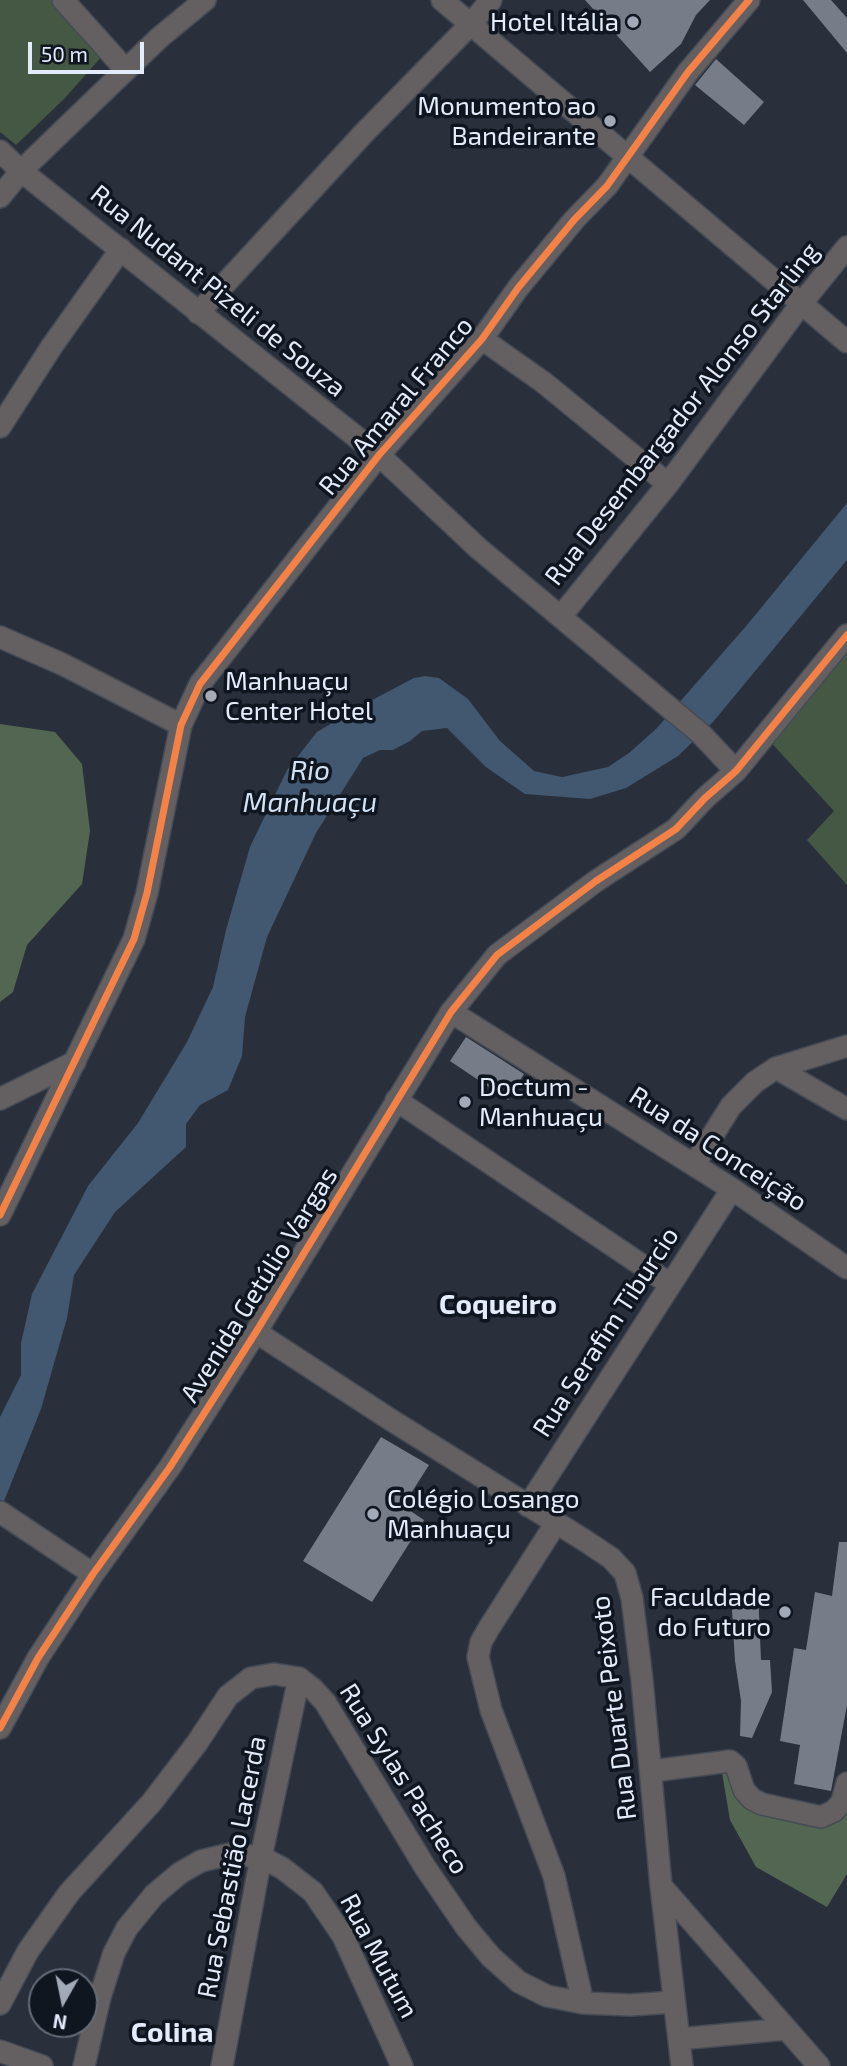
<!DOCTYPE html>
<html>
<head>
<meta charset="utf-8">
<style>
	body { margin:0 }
	#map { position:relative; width:847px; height:2066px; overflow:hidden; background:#29303c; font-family:"Exo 2",sans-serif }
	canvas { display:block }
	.north { position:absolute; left:28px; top:1968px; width:70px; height:70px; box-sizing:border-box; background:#101620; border:2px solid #646c78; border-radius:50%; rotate:189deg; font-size:19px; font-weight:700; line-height:28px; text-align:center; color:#e3ecfb }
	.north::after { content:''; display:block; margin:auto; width:24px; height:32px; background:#a2aab8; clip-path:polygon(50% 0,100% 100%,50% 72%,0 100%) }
	.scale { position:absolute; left:28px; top:42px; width:116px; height:32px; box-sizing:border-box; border:4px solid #e3ecfb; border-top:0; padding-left:9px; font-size:21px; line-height:24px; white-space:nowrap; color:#e3ecfb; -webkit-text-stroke:5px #101620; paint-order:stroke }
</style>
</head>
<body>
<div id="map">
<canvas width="847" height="2066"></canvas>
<div class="north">N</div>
<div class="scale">50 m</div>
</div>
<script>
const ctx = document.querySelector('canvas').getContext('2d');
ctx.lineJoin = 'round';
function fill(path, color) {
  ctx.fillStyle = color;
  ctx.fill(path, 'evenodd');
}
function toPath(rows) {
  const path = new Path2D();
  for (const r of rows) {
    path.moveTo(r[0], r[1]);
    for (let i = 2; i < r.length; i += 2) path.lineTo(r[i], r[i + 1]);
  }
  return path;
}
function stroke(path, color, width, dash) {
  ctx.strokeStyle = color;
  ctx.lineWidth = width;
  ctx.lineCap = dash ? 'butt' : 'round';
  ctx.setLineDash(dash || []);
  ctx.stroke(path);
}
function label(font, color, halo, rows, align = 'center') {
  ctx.font = font + ' "Exo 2",sans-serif';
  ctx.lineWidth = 7;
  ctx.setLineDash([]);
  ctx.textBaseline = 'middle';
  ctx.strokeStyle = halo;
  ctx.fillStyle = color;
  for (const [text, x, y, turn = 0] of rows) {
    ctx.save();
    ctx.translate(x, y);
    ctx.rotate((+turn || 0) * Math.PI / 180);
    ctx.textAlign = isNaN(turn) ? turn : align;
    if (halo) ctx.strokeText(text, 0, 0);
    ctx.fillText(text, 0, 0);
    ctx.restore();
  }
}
fill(toPath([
	[0,0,54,0,103,55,65,98,16,145,0,132],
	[847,651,847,885,807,840,834,811,765,736]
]), '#455844');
fill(toPath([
	[0,724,55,732,82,764,90,831,82,884,27,945,13,992,0,1002],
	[720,1761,744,1789,820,1817,847,1783,847,1874,827,1907,756,1867,730,1820]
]), '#526651');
fill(toPath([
	[847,503,847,560,713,722,678,756,626,788,590,799,525,794,486,767,447,728,422,731,410,741,393,750,380,750,363,758,316,833,267,937,245,1017,242,1056,228,1090,200,1105,186,1124,186,1147,115,1212,74,1275,67,1318,41,1409,0,1511,0,1417,21,1375,21,1343,32,1294,88,1186,138,1123,187,1042,213,987,226,930,250,847,287,770,317,732,359,707,414,678,425,676,439,678,468,699,500,741,534,771,562,777,608,767,629,753,656,729,747,625]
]), '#425770');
fill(toPath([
	[585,0,710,0,696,15,681,44,650,72],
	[803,0,831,0,847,18,847,53],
	[716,59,764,102,744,125,695,85],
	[466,1037,524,1074,508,1100,450,1061],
	[381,1437,429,1465,403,1506,424,1520,372,1602,303,1561],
	[839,1542,847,1542,847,1705,831,1791,794,1784,800,1745,780,1741,794,1648,806,1650,815,1592,832,1596],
	[758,1591,761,1660,770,1660,772,1692,752,1738,740,1736,741,1701,735,1661,731,1593]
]), '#777d88');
const minor = toPath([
	[63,0,126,70],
	[442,0,847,342],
	[0,151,21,171,379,455,478,548,701,734,736,771],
	[0,197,21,171,159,38,205,0],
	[198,313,364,133,470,25,491,0],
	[482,339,543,382,668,484],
	[0,427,52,346,121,249],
	[562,615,668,484,801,304,847,247],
	[0,637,62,664,181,725],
	[451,1012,732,1189,847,1268],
	[776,1068,847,1109],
	[0,1099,75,1062],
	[396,1100,670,1284],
	[694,1165,731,1106,755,1082,776,1068,847,1046],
	[0,1215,134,939,147,893,181,725,200,684,379,455,482,339,518,288,574,220,607,186,688,72,749,0],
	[256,1332,391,1420,584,1540,611,1558,625,1573,632,1598,642,1680,661,1886,682,2066],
	[528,1506,732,1189],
	[0,1512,93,1574],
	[556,1523,489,1628,481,1642,478,1657,491,1710,554,1876,583,2003],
	[0,1728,38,1658,93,1574,170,1467,256,1332,451,1012,497,955,596,881,676,829,705,798,736,771,847,635],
	[652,1771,730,1761,736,1766,744,1790,752,1799,762,1804,821,1817,834,1811,842,1802,847,1783],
	[661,1886,819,2066],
	[0,2004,28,1951,69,1893,152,1802,197,1743,228,1696,251,1678,274,1674,299,1678,313,1689,325,1702,425,1867,466,1927,491,1957,519,1982,547,1996,583,2003,630,2005,674,2002],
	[679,2039,786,2029],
	[0,2051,42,2066],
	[84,2066,100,1997,114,1953,127,1928,154,1895,180,1873,201,1861,230,1854,261,1857,282,1868,313,1892,343,1936,402,2066],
	[222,2066,261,1857,299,1678]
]);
stroke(minor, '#454b55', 24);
stroke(minor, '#646062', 21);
stroke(toPath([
	[0,1215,134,939,147,893,181,725,200,684,379,455,482,339,518,288,574,220,607,186,688,72,749,0],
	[0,1728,38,1658,93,1574,170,1467,256,1332,451,1012,497,955,596,881,676,829,705,798,736,771,847,635]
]), '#f48246', 7);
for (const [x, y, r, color] of [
	[633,22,7,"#a2aab8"],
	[610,121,7,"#a2aab8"],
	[211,696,7,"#a2aab8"],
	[465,1102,7,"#a2aab8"],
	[373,1514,7,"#a2aab8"],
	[785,1612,7,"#a2aab8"]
]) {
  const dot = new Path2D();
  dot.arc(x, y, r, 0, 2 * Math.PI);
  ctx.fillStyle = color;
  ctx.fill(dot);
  stroke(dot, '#101620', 2.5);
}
label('26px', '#e3ecfb', '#101620', [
	["Hotel Itália",619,22],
	["Monumento ao",596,106],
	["Bandeirante",596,136],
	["Manhuaçu",225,681,"left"],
	["Center Hotel",225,711,"left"],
	["Doctum -",479,1087,"left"],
	["Manhuaçu",479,1117,"left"],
	["Colégio Losango",387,1499,"left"],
	["Manhuaçu",387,1529,"left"],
	["Faculdade",771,1597],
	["do Futuro",771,1627]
], 'right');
label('26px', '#e3ecfb', '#101620', [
	["Rua Nudant Pizeli de Souza",218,291,39],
	["Rua Amaral Franco",396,406,-50],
	["Rua Desembargador Alonso Starling",682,414,-52],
	["Rua da Conceição",718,1149,33],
	["Avenida Getúlio Vargas",259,1285,-58],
	["Rua Serafim Tiburcio",606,1332,-57],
	["Rua Duarte Peixoto",614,1708,-97],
	["Rua Sylas Pacheco",404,1779,58],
	["Rua Sebastião Lacerda",232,1867,-79],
	["Rua Mutum",379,1956,62]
]);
label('italic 28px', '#d2e2f6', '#101620', [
	["Rio",310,771],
	["Manhuaçu",310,803]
]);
label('bold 28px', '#e3ecfb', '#101620', [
	["Coqueiro",498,1305],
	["Colina",172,2033]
]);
</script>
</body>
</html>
